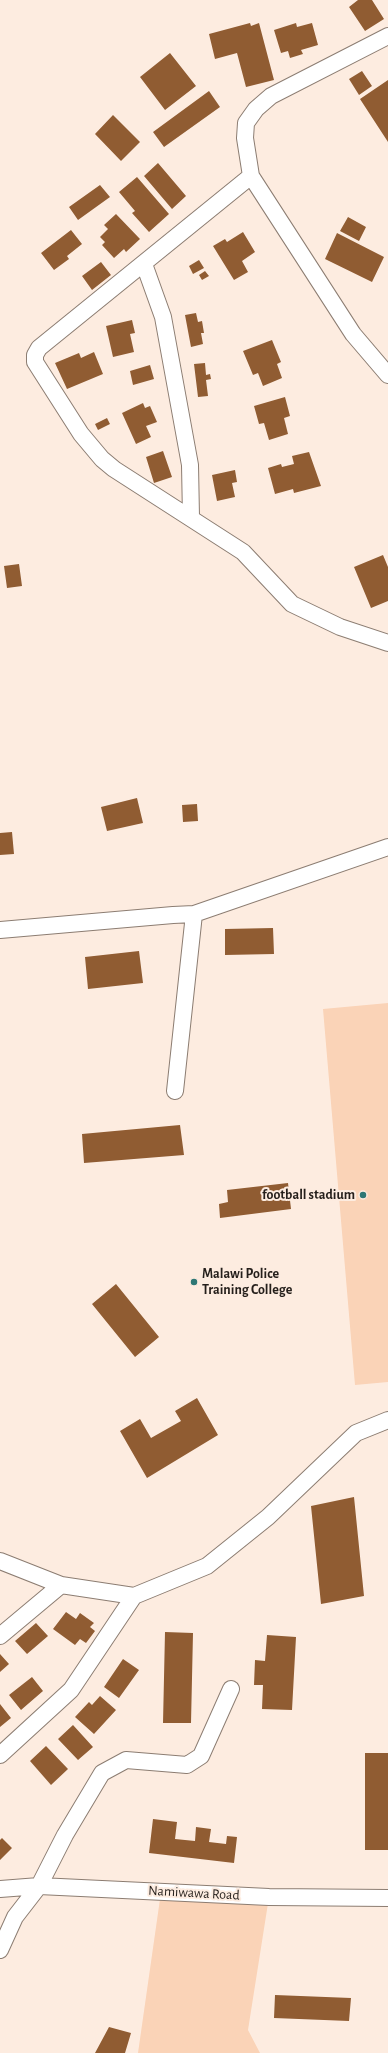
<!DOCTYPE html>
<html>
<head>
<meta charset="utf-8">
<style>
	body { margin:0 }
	canvas { display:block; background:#fdece0 }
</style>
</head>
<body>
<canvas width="388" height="2053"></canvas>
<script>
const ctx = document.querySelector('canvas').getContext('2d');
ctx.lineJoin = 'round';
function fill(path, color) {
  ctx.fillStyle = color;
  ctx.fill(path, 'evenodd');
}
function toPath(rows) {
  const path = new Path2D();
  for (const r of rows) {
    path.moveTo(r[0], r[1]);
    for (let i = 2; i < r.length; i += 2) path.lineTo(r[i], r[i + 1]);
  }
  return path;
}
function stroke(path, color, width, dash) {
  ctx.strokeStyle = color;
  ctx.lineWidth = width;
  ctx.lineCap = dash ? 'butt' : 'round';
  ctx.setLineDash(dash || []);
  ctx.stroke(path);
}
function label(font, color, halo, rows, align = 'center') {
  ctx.font = font + ' "Alegreya Sans",sans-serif';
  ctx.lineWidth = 4;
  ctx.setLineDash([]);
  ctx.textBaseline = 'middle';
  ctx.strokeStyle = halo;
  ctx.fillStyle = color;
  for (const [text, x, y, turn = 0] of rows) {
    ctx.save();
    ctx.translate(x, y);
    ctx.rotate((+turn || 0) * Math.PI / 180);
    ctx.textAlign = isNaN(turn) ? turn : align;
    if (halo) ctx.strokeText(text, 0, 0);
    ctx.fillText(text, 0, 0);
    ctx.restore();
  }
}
fill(toPath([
	[388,1003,388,1382,355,1385,323,1009],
	[161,1892,269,1897,248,2030,260,2053,138,2053]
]), '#fad3b7');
fill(toPath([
	[358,0,372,0,384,19,365,31,349,7],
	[250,23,251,26,259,23,274,80,246,87,237,53,215,59,209,34],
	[296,23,297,27,312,23,318,45,301,50,303,54,290,58,288,51,281,53,274,30],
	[170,53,196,86,165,110,140,77],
	[362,71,372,86,359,95,349,79],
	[388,80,388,142,360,99],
	[209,91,220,107,164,147,153,132],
	[113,115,140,142,121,161,95,134],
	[158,163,186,196,172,209,144,176],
	[137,177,169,214,149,232,132,213,135,211,119,192],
	[100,185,110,197,78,220,69,207],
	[116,214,140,239,126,252,124,249,114,258,102,245,105,242,100,237,108,229,104,225],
	[348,217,366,227,359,241,340,231],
	[71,230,82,244,67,256,69,259,54,270,41,253],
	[243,232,255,252,242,261,248,272,234,280,213,246,225,239,227,242],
	[337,233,384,257,372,282,325,259],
	[199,260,204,268,193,274,189,266],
	[101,262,111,275,92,290,82,276],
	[205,271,209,276,202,280,199,275],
	[196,313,198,322,202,321,204,333,201,333,203,344,191,347,185,315],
	[132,320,135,333,130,334,134,352,113,357,106,326],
	[272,340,281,362,277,364,282,378,263,386,258,373,253,375,243,351],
	[94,352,103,374,67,389,55,363,79,353,81,358],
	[205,363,206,375,210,374,211,379,206,380,208,396,198,397,194,364],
	[150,365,154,379,133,385,130,371],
	[285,397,290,416,284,418,288,434,269,440,264,423,259,424,254,406],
	[143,403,145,408,150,406,157,422,146,426,151,437,136,444,122,413],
	[107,418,110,424,98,430,95,424],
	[163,451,172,477,154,483,146,457],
	[309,452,321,486,294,493,293,489,275,494,268,468,281,464,282,467,294,464,292,456],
	[235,470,237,482,232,483,235,497,217,501,212,475],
	[383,555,388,567,388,601,371,608,354,567],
	[19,564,22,586,7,588,4,566],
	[137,798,143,823,107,831,101,807],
	[197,804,198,821,183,822,182,805],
	[12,832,14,854,0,855,0,833],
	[273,928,274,954,225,955,225,929],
	[139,951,143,983,88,989,85,957],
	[180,1125,184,1155,84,1163,82,1134],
	[288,1183,291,1209,220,1218,219,1204,228,1202,227,1190],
	[116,1284,159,1337,135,1357,92,1304],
	[197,1398,218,1435,147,1478,120,1431,140,1419,151,1438,181,1421,175,1411],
	[354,1497,364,1596,321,1604,311,1506],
	[66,1612,76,1619,80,1613,94,1623,90,1627,95,1631,86,1643,80,1639,75,1645,53,1629],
	[36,1623,48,1636,27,1654,15,1641],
	[165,1632,193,1633,191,1723,163,1723],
	[267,1635,296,1637,292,1710,262,1709,263,1685,254,1685,255,1660,265,1661],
	[0,1654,9,1664,0,1672],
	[123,1659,139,1670,119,1698,104,1687],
	[32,1677,43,1691,21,1710,9,1695],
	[100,1696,116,1710,94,1734,75,1717,89,1702,92,1705],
	[0,1704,11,1718,0,1727],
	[73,1725,93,1747,78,1760,58,1739],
	[46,1746,68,1769,51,1785,30,1761],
	[365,1753,388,1753,388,1850,365,1850],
	[153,1819,177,1822,175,1839,195,1841,196,1827,211,1829,209,1842,226,1844,227,1836,237,1837,234,1863,149,1853],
	[2,1838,12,1848,0,1860,0,1840],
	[275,1995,351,1998,349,2021,274,2018],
	[109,2027,131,2033,125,2053,95,2053]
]), '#905c32');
const minor = toPath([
	[388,36,271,96,256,109,246,123,245,138,251,176,353,334,388,375],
	[251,176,39,348,35,355,35,362,81,434,102,459,114,469,243,552,292,604,340,627,388,643],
	[144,264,163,317,190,465,191,517],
	[0,930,173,915,194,914,388,847],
	[175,1091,194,914],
	[0,1561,61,1585,134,1596,207,1566,268,1517,356,1433,388,1420],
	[0,1636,61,1585],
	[0,1755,71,1690,134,1596],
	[0,1889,39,1886,269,1897,388,1898],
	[0,1950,15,1917,39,1886,65,1835,102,1773,126,1760,187,1765,201,1756,231,1689]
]);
stroke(minor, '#8c7d72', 18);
stroke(minor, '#fff', 16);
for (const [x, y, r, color] of [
	[363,1195,4,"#2e7775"],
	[194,1282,4,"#2e7775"]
]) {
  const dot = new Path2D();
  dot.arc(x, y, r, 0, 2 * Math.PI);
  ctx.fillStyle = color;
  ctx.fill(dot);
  stroke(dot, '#fdece0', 1.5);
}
label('bold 14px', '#251f1b', '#fdece0', [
	["football stadium",355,1195],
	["Malawi Police",202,1274,"left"],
	["Training College",202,1290,"left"]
], 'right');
label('14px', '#251f1b', '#fdece0', [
	["Namiwawa Road",194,1893,3]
]);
</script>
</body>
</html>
